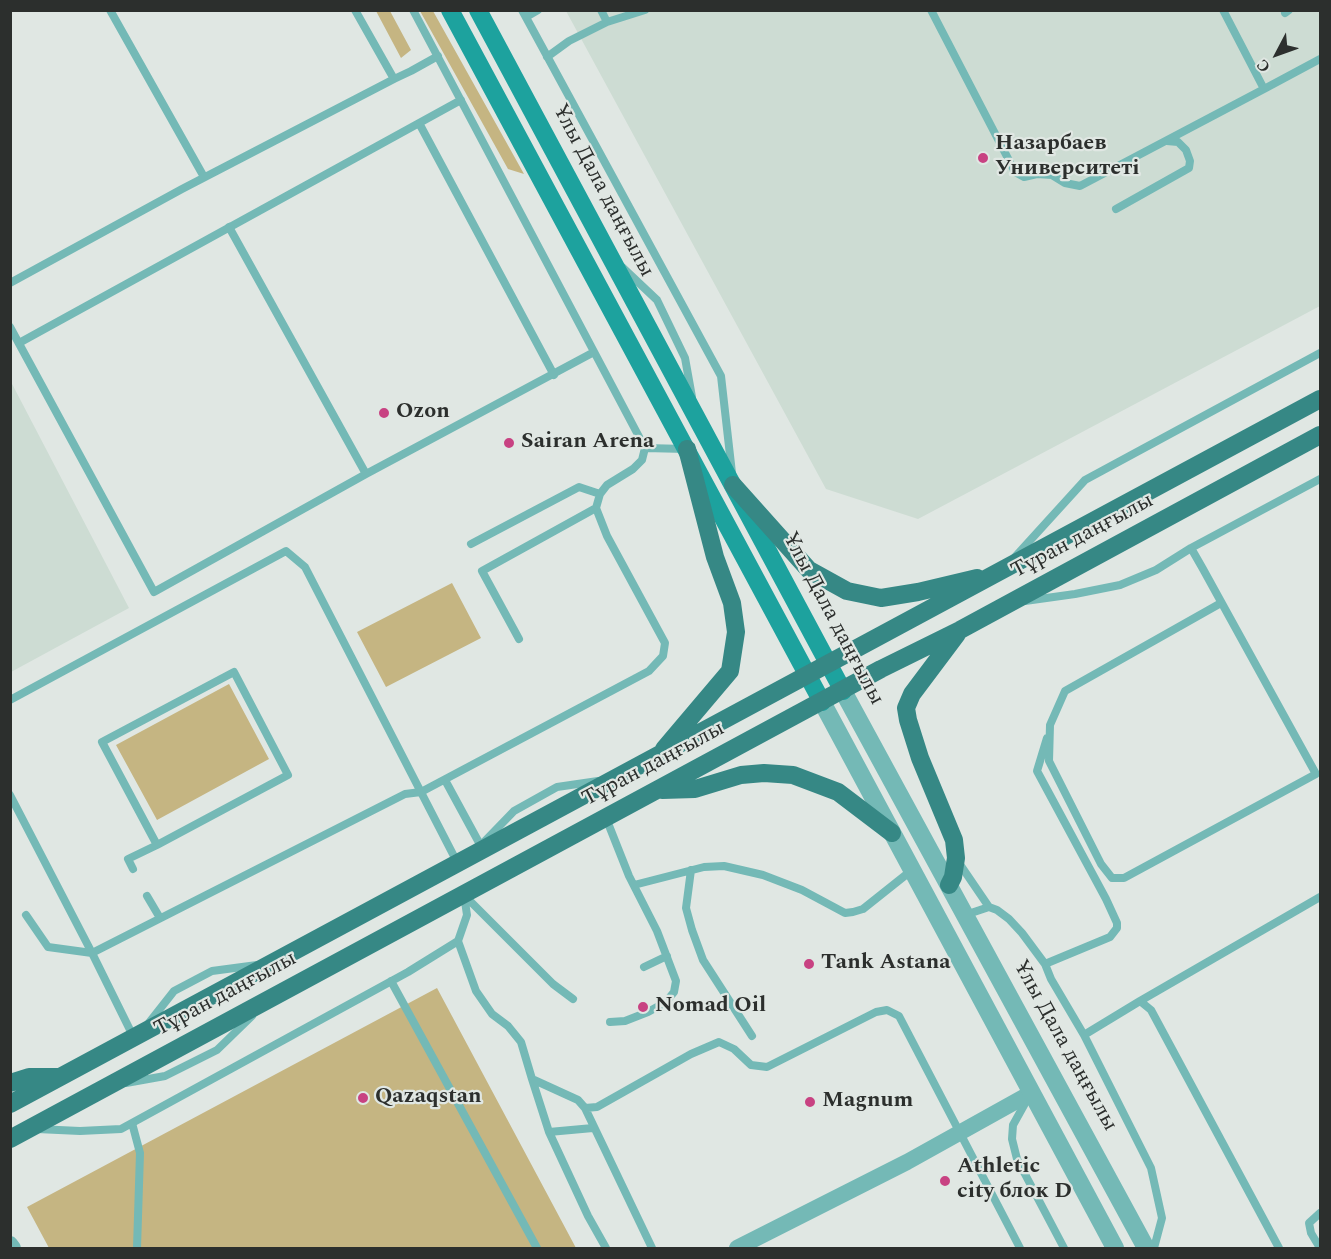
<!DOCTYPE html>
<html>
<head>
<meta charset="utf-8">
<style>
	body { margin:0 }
	#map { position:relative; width:1331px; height:1259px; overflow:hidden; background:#e0e7e3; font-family:Spectral,serif }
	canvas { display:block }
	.frame { position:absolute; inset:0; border:12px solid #2c2f2d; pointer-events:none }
	.north { position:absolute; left:1247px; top:24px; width:60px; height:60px; -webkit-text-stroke:4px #e0e7e3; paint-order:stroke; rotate:229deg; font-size:16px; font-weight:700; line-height:24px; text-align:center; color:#2c2f2d }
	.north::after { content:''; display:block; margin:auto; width:21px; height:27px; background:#2c2f2d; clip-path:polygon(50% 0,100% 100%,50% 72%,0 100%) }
</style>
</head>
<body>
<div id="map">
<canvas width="1331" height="1259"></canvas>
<div class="frame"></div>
<div class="north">С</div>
</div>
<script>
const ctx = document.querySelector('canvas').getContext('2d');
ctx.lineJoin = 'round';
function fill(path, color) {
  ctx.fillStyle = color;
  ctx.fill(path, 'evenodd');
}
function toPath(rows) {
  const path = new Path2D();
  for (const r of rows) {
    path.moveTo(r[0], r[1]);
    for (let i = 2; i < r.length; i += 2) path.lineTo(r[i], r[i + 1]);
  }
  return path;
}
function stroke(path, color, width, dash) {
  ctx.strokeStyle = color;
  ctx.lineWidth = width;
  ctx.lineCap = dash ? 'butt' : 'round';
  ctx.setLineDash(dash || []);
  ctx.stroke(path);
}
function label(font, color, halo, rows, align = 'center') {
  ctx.font = font + ' Spectral,serif';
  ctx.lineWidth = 4.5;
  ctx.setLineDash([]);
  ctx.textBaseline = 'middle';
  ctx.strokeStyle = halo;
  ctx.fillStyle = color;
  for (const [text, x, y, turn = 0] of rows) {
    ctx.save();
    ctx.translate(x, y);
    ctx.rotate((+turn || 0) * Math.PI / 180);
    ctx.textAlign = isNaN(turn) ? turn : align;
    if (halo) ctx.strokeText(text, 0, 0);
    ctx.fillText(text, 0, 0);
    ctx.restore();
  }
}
fill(toPath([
	[566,11,1320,11,1320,306,918,519,826,489],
	[10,380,129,608,11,672,10,672]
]), '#cddcd3');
fill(toPath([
	[376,11,390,11,411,50,401,58],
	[420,11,433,11,524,174,508,169],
	[452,583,481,638,386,687,357,632],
	[229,684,269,759,157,820,116,745],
	[437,988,576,1248,49,1248,27,1207]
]), '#c5b582');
stroke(toPath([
	[110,10,204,177],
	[355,10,394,79],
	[413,10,645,448,686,449],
	[522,10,721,376,732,473],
	[601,10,607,22],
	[931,10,1015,172,1024,177,1037,174,1052,175,1065,183,1080,186,1264,89],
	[1223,10,1264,89,1320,59],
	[1285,13,1289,10],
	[526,17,538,10],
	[547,57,569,41,607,22,645,10],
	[419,123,554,375],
	[1116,209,1189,168,1190,161,1186,150,1178,142,1167,141],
	[229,227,366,474],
	[622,267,657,300,685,358,692,397],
	[10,283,182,189,394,79,411,71,438,56],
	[10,327,154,592,366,474,594,352],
	[19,343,461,100],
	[471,544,579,487,600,494],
	[1191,548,1203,569,1316,774,1124,878,1112,878,1101,864,1049,761,1050,725,1065,691,1221,603],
	[1015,557,1085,480,1320,353],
	[1025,601,1075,594,1120,585,1156,570,1191,548,1320,479],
	[519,639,482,571,596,508,600,494,607,485,633,469,642,460,645,448],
	[10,700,286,551,305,567,458,864],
	[445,780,483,850],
	[10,795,92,953,48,947,26,915],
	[606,818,629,876,657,931,676,981,674,992,666,1002,648,1012,625,1021,610,1022],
	[484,842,514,811,557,787,598,781],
	[957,860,989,907],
	[133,869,128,859,157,845,288,775,234,672,102,742,157,845],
	[691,870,686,908,692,930,703,960,752,1036],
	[634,885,704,867,724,866,763,875,802,890,845,913,853,912,863,909,912,870],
	[464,895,553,984,573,999],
	[147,896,160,918],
	[965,915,989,907,997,910,1009,919,1022,933,1045,964,1051,979,1084,1035,1151,1168,1162,1218,1154,1248],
	[458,941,476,991,492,1014,508,1026,521,1042,532,1079,578,1100,585,1108,597,1107,691,1054,719,1042,734,1049,751,1065,767,1067,876,1012,887,1010,899,1016,1020,1248],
	[1045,964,1110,937,1117,928,1117,923,1106,899,1037,771,1047,738],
	[644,967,667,956],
	[391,981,537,1248],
	[1140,1001,1320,897],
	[148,1024,174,991,212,971,257,965],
	[1084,1035,1140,1001,1151,1010,1279,1248],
	[134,1038,92,953,405,794,421,792,649,671,663,656,665,643,607,536,596,508],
	[532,1079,549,1132,588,1216,606,1248],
	[126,1083,165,1076,217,1050,252,1016],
	[1028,1098,1013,1125,1012,1139,1017,1159,1064,1248],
	[585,1108,652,1248],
	[132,1123,140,1153,137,1248],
	[37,1129,80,1131,121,1129,408,972,458,941,467,915,464,895],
	[549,1132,593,1128],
	[1320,1248,1311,1233,1309,1223,1320,1213]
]), '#74b9b6', 8);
stroke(toPath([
	[10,1244,13,1248],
	[737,1248,907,1162,1031,1093]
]), '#74b9b6', 16);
stroke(toPath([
	[843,691,1146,1248],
	[822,702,1115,1248]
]), '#74b9b6', 18);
stroke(toPath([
	[450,10,822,702],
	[478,10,843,691]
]), '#1da29e', 18);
stroke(toPath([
	[733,485,809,570,847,591,881,598,918,592,977,578],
	[664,749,730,671,736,632,732,603,715,557,687,449],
	[662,790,695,789,741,775,764,773,793,775,838,792,892,833],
	[949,885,953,877,956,858,954,840,920,758,908,720,906,708,912,694,957,634],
	[10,1083,29,1077,58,1077],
	[10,1104,1320,399],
	[10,1139,881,669,960,630,1320,435]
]), '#368885', 18);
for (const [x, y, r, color] of [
	[983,158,6,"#c84282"],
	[384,413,6,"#c84282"],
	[509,443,6,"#c84282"],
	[809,964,6,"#c84282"],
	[643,1007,6,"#c84282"],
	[363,1098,6,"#c84282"],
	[810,1102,6,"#c84282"],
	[945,1181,6,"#c84282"]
]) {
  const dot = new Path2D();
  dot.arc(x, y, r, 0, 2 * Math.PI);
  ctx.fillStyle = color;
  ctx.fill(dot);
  stroke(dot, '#e0e7e3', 2);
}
label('bold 22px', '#2c2f2d', '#e0e7e3', [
	["Назарбаев",995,145],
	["Университеті",995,170],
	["Ozon",396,413],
	["Sairan Arena",521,443],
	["Tank Astana",821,964],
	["Nomad Oil",655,1007],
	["Qazaqstan",375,1098],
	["Magnum",822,1102],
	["Athletic",957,1168],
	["city блок D",957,1193]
], 'left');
label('22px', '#2c2f2d', '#e0e7e3', [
	["Ұлы Дала даңғылы",602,191,62],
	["Тұран даңғылы",1083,537,-28],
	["Ұлы Дала даңғылы",832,619,62],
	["Тұран даңғылы",654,765,-28],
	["Тұран даңғылы",226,995,-28],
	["Ұлы Дала даңғылы",1064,1046,61]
]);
</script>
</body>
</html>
